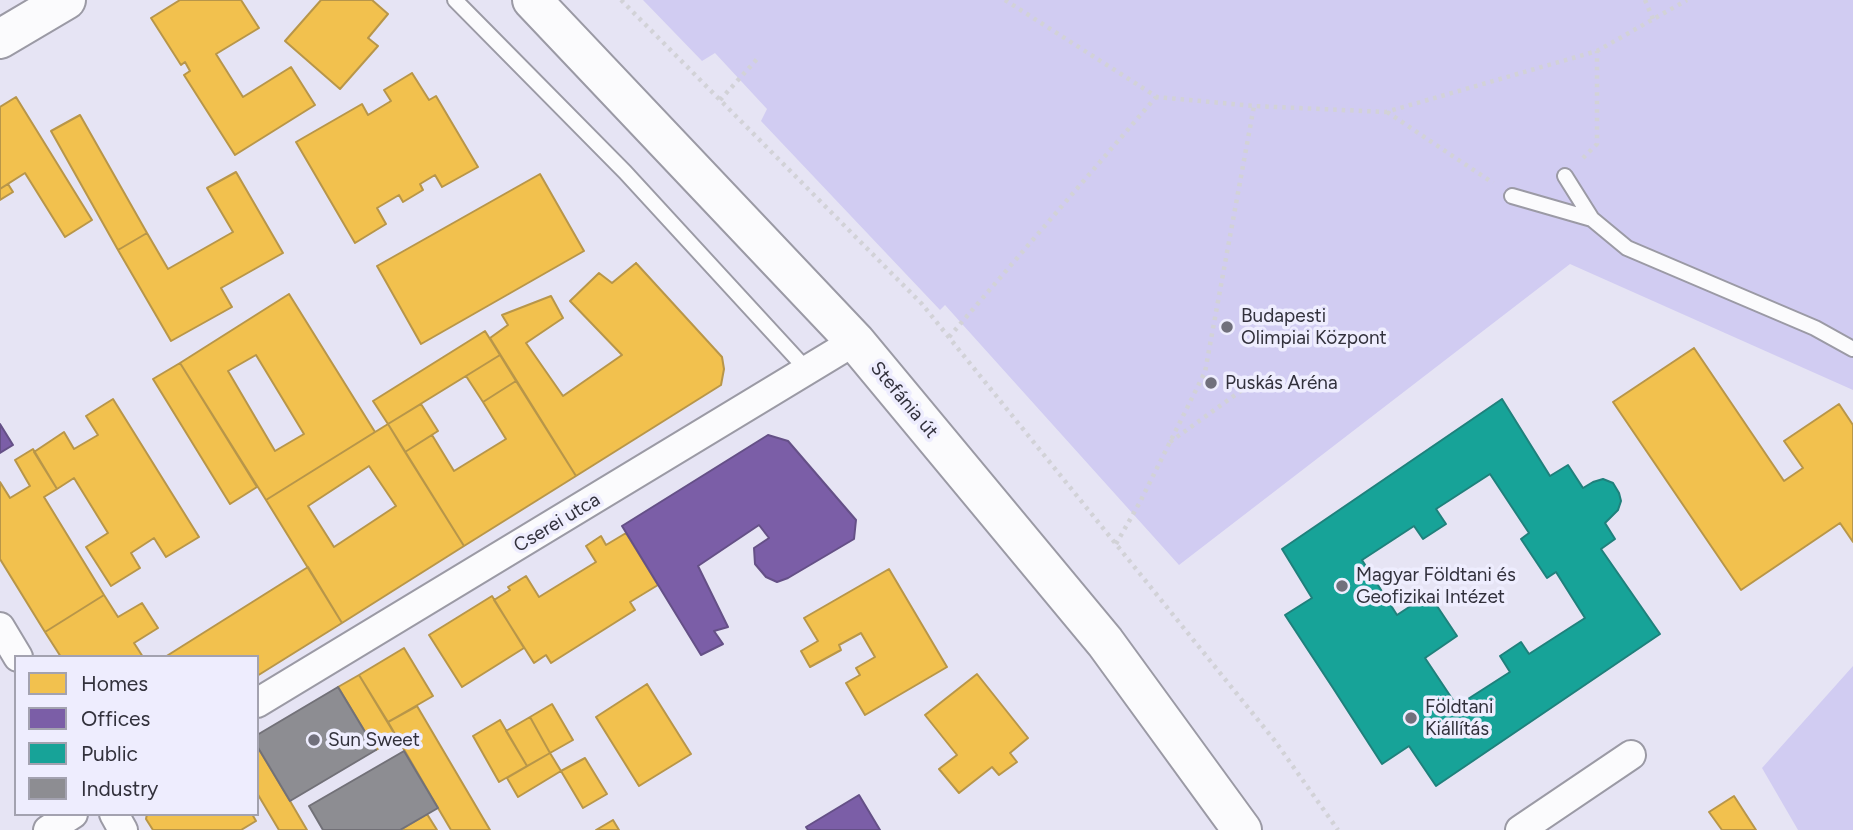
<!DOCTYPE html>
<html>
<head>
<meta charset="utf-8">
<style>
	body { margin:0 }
	#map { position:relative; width:1853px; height:830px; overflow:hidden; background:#e6e4f4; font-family:Figtree,sans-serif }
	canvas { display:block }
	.legend { position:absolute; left:14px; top:655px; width:245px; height:161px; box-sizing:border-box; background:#eeedfe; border:2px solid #a3a2b0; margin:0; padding:9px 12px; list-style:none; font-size:21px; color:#32313c }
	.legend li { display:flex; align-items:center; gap:14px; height:35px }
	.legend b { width:35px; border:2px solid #a3a2b0 }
</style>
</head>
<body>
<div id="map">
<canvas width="1853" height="830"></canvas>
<ul class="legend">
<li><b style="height:19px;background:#f2c14e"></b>Homes</li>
<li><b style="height:19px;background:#7b5ea7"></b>Offices</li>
<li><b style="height:19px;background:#17a398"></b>Public</li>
<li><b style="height:19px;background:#8d8d92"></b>Industry</li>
</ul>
</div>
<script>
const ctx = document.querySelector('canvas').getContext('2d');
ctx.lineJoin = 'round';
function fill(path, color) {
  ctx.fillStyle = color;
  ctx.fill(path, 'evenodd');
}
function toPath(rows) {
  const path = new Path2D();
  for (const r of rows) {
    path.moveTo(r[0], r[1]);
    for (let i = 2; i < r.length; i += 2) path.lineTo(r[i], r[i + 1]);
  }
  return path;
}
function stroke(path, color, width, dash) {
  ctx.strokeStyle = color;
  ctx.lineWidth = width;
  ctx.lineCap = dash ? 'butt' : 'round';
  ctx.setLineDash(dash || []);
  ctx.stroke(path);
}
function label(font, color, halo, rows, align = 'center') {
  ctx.font = font + ' Figtree,sans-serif';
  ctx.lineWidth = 7;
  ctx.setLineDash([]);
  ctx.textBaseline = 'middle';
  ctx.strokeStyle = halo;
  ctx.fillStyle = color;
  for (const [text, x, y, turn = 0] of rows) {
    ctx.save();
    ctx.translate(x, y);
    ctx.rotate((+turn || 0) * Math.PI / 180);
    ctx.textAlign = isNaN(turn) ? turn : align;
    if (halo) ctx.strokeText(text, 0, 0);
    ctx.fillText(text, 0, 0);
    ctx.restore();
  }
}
fill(toPath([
	[643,0,1853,0,1853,390,1570,264,1179,565,945,305,940,310,761,121,767,109,715,53,702,61],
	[1853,666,1853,830,1798,830,1762,768]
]), '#d1ccf2');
const homes = toPath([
	[180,0,241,0,259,28,216,54,243,97,291,67,315,105,235,155,184,75,190,71,185,62,181,65,151,18,180,0],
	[321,0,372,0,388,14,368,38,378,46,340,89,285,41,321,0],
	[412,73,429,100,436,96,478,167,442,187,435,175,420,184,423,190,403,202,399,195,377,208,386,224,355,243,296,142,362,104,368,115,391,101,384,90,412,73],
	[16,97,92,220,65,237,25,173,0,189,0,107,16,97],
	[80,115,147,233,118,250,51,131,80,115],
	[236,172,283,253,221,288,232,307,171,341,118,250,147,233,168,269,233,232,207,188,236,172],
	[540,174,584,251,421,344,377,266,540,174],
	[8,184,13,192,0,200,0,189,8,184],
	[636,263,722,357,724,369,721,385,576,476,490,338,508,325,502,315,551,296,563,318,526,343,563,396,622,355,570,301,599,273,612,283,636,263],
	[289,294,375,432,266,500,180,363,289,294],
	[256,355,304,434,275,451,228,371,256,355],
	[485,331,500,355,388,424,373,401,485,331],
	[1694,348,1784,481,1803,468,1784,441,1839,404,1853,425,1853,542,1840,523,1741,590,1613,402,1694,348],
	[500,355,516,381,483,402,466,376,500,355],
	[180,363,257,487,230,504,153,379,180,363],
	[516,381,576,476,464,546,405,452,432,435,454,471,506,439,483,402,516,381],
	[113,399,199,537,166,557,154,538,131,553,140,568,111,586,86,547,108,533,74,478,57,489,34,452,64,432,74,449,98,435,86,416,113,399],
	[421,404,438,431,405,452,388,424,421,404],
	[388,424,464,546,342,623,266,500,388,424],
	[369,466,396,506,334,547,308,506,369,466],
	[33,449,57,489,44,497,104,595,45,632,0,559,0,482,10,498,30,486,15,460,33,449],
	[626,533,658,585,630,602,635,610,551,663,546,655,534,663,494,600,510,590,508,587,526,576,539,597,596,562,586,546,601,536,606,545,626,533],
	[308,567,342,623,257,676,257,657,165,657,308,567],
	[889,569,947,667,865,715,846,683,860,675,856,668,875,657,861,633,839,645,841,650,810,667,801,651,818,641,804,618,889,569],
	[104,595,118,617,142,603,158,628,134,643,143,657,61,657,45,632,104,595],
	[492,596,524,648,462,687,429,635,492,596],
	[404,648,433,696,388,722,359,675,404,648],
	[977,674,1028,738,1010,753,1017,762,999,775,992,767,959,793,939,769,957,755,925,715,977,674],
	[359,675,397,738,376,750,338,687,359,675],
	[647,684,691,754,639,786,596,717,647,684],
	[552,704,573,740,550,753,530,717,552,704],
	[417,706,490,830,451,830,438,808,388,722,417,706],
	[530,717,550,753,527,766,506,731,530,717],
	[500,720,527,766,499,782,473,736,500,720],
	[257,746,290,801,307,830,279,830,257,793,257,746],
	[550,753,561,771,518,797,507,778,550,753],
	[585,758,607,794,583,808,561,771,585,758],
	[1734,796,1756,830,1722,830,1709,812,1734,796],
	[147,814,252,814,256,821,241,830,153,830,146,819,147,814],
	[427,814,437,830,400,830,427,814],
	[613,820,619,830,596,830,613,820]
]);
fill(homes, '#f2c14e');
stroke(homes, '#b89649', 2);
const offices = toPath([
	[0,424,13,445,0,453,0,424],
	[768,435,788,441,856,520,854,539,788,578,777,582,766,577,755,564,754,548,769,538,759,525,698,566,728,627,714,631,723,644,701,655,622,526,768,435],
	[859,795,880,830,808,830,806,827,859,795]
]);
fill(offices, '#7b5ea7');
stroke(offices, '#655087', 2);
const public = toPath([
	[1502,399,1550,476,1568,465,1583,488,1593,482,1603,479,1613,483,1619,493,1621,501,1618,510,1605,523,1615,539,1601,549,1660,634,1436,786,1409,746,1382,764,1333,688,1285,615,1312,598,1282,549,1502,399],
	[1490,474,1529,533,1521,539,1547,578,1556,572,1585,618,1529,654,1521,642,1500,656,1510,672,1457,706,1425,658,1457,636,1429,594,1397,615,1362,560,1414,526,1423,539,1446,524,1436,509,1490,474]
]);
fill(public, '#17a398');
stroke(public, '#1f817c', 2);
const industry = toPath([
	[338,687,376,750,290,801,257,746,257,735,338,687],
	[404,751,438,808,400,830,323,830,309,806,404,751]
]);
fill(industry, '#8d8d92');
stroke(industry, '#727178', 2);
const lane = toPath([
	[455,0,625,172,808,371],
	[1565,176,1592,219],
	[1512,196,1592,219,1627,248,1815,328,1853,349]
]);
const street = toPath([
	[0,627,18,657],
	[257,703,855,341],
	[114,814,123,830],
	[48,830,73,814],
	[1520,830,1631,755]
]);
const secondary = toPath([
	[532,0,855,341,1105,642,1242,830],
	[0,39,66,0]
]);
stroke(lane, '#9b9aa5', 18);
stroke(street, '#9b9aa5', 32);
stroke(secondary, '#9b9aa5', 42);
stroke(toPath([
	[621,0,922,304,1275,741,1338,830],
	[1005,0,1157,97,1254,106,1386,112,1597,51,1687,0],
	[1645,0,1653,19],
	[720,100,758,58],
	[1387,112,1493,183],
	[1583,158,1597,144,1597,51],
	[949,337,1156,97],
	[1170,442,1249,385],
	[1116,544,1140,502,1205,372,1254,106]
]), '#d2d2d7', 4.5, [3.5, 5]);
stroke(lane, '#fbfbfd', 14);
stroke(street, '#fbfbfd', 28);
stroke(secondary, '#fbfbfd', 38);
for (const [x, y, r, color] of [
	[1227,327,7,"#71707c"],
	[1211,383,7,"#71707c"],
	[1342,586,7,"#71707c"],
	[1411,718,7,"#71707c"],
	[314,740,7,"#71707c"]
]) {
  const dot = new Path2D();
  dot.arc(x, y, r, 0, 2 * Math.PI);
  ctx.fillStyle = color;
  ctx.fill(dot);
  stroke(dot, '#eeedfe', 2.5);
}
label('19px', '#32313c', '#eeedfe', [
	["Budapesti",1241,316],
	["Olimpiai Központ",1241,338],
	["Puskás Aréna",1225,383],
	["Magyar Földtani és",1356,575],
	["Geofizikai Intézet",1356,597],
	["Földtani",1425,707],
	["Kiállítás",1425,729],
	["Sun Sweet",328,740]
], 'left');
label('19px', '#32313c', '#eeedfe', [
	["Stefánia út",904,400,50],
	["Cserei utca",557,523,-31]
]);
</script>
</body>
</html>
